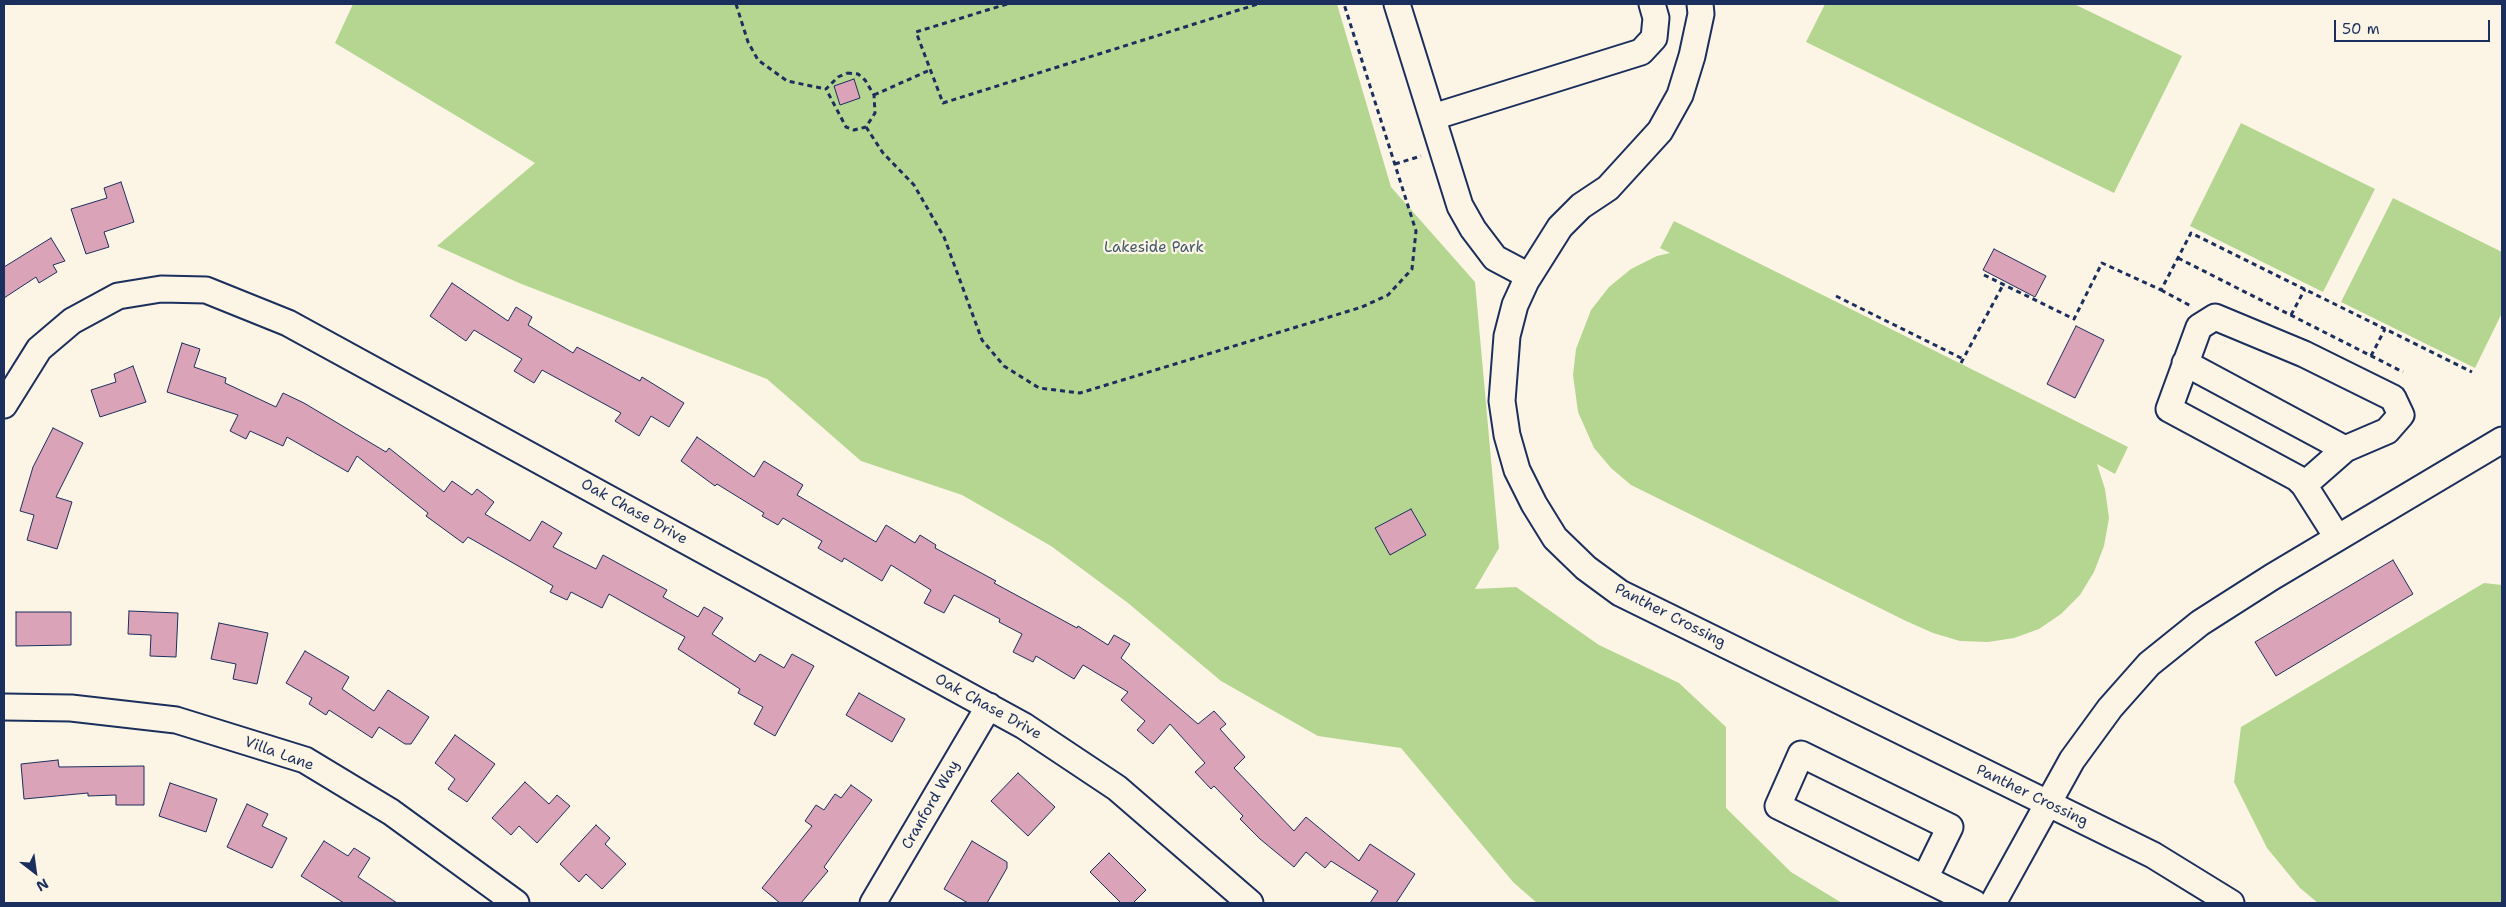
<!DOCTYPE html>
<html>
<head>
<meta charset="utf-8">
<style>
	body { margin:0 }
	#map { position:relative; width:2506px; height:907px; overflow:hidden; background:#fcf5e5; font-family:"Shantell Sans",sans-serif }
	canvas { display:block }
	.frame { position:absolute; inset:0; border:5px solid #1b2f5e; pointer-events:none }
	.north { position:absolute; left:10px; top:847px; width:50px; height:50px; -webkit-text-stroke:4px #fcf5e5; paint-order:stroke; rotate:150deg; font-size:14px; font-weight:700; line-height:20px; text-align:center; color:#1b2f5e }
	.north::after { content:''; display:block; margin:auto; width:18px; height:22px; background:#1b2f5e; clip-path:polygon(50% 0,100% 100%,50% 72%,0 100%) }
	.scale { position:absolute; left:2334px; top:20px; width:156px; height:22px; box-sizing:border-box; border:2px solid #1b2f5e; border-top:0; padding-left:6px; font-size:15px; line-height:18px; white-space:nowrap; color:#1b2f5e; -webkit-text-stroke:4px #fcf5e5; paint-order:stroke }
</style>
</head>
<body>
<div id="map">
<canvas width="2506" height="907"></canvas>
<div class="frame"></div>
<div class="north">N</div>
<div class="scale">50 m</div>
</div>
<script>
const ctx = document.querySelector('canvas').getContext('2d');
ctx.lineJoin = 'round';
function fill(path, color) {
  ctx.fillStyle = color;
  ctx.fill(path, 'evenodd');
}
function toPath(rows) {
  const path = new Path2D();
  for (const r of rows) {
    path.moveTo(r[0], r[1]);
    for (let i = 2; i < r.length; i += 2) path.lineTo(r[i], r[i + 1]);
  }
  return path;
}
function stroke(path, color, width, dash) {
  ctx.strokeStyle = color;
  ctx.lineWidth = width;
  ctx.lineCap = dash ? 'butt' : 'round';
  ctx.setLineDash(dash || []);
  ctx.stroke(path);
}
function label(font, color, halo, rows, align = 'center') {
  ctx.font = font + ' "Shantell Sans",sans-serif';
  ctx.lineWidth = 4.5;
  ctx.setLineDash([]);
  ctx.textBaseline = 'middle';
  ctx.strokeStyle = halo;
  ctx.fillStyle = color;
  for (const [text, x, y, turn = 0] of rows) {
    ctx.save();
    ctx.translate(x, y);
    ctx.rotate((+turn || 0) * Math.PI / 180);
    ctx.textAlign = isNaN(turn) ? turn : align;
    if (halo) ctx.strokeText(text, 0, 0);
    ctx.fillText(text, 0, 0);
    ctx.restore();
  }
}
fill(toPath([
	[353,4,1337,4,1391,187,1475,282,1499,548,1475,589,1516,587,1599,645,1679,683,1726,727,1726,808,1791,872,1842,903,1537,903,1513,882,1401,748,1318,736,1221,681,1128,603,1051,546,962,495,861,461,767,379,519,283,437,246,535,163,335,43],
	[1825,4,2074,4,2182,56,2114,193,1806,42],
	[2241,123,2375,189,2323,292,2190,226],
	[2393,198,2502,252,2502,313,2475,368,2341,302],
	[1674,221,2128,447,2115,474,2097,464,2105,489,2109,518,2104,546,2094,572,2080,595,2061,614,2039,629,2014,638,1988,642,1960,641,1933,633,1906,621,1631,485,1611,468,1594,448,1578,412,1573,375,1576,349,1591,310,1609,287,1631,269,1657,256,1670,253,1660,248],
	[2484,583,2502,585,2502,903,2318,903,2300,888,2267,848,2234,782,2241,727]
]), '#b4d690');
const building = toPath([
	[854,79,860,98,840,105,834,86,854,79],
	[121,182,134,222,104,232,109,247,86,254,71,209,107,198,104,188,121,182],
	[51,238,65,261,53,265,57,272,39,283,36,277,4,298,4,267,51,238],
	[1994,249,2046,276,2035,297,1983,270,1994,249],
	[452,283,508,321,516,307,532,317,528,325,573,353,577,347,640,381,642,377,684,403,669,427,651,416,639,436,615,421,621,413,542,370,534,383,514,371,522,359,474,330,466,341,430,316,452,283],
	[2076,326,2104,340,2075,398,2047,384,2076,326],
	[182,343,200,349,194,367,226,378,225,383,276,407,283,393,304,403,386,452,389,448,444,492,452,481,472,495,477,489,494,502,485,514,530,541,542,521,562,533,553,547,596,569,603,555,667,590,663,597,698,617,704,607,723,618,712,634,755,662,760,654,784,668,792,654,814,666,775,736,754,724,763,707,738,693,740,689,678,649,685,637,609,594,602,608,571,592,567,600,550,592,553,586,468,537,463,543,426,516,428,513,357,456,348,472,287,437,283,446,250,431,246,439,230,431,238,415,167,392,182,343],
	[133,366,146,402,100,417,91,390,116,382,114,374,133,366],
	[53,428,83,443,56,497,72,502,57,549,27,540,34,515,20,511,33,467,53,428],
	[697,437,754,477,764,461,803,485,797,495,876,542,886,525,915,543,920,535,936,545,935,548,996,581,994,583,1077,628,1078,626,1108,645,1114,635,1130,644,1121,658,1198,724,1214,711,1226,724,1220,729,1245,757,1234,768,1294,831,1306,817,1359,861,1370,844,1415,874,1396,903,1370,903,1378,891,1331,861,1325,868,1306,852,1294,867,1260,839,1240,819,1243,816,1214,786,1211,789,1195,772,1205,763,1170,724,1153,744,1137,730,1145,721,1121,700,1128,692,1083,665,1074,679,1036,656,1033,662,1013,652,1022,634,999,622,1000,619,954,595,944,613,924,603,931,590,891,565,882,581,844,558,842,562,818,548,822,541,783,518,778,525,762,516,764,513,717,484,715,486,681,461,697,437],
	[1411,509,1426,535,1390,555,1375,528,1411,509],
	[2393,560,2413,594,2276,676,2255,642,2393,560],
	[129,611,178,613,176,657,150,656,151,635,128,634,129,611],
	[16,612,71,612,71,645,16,646,16,612],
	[219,623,268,633,257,684,233,679,236,664,211,659,219,623],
	[305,651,349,677,342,689,374,711,388,690,429,717,411,744,405,744,379,727,372,738,329,710,326,715,309,704,312,698,286,683,305,651],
	[859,693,905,719,892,742,846,715,859,693],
	[455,735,495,764,467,802,448,789,455,779,435,763,455,735],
	[58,760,59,767,144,766,144,805,116,805,116,795,88,796,88,793,24,799,21,764,58,760],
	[1018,773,1055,807,1028,836,991,801,1018,773],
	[525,782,549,804,557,795,570,806,537,843,519,826,511,835,492,818,525,782],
	[170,783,217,799,206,832,159,816,170,783],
	[851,785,872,800,824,867,828,871,801,903,780,903,762,888,812,826,805,821,816,805,824,810,835,794,841,798,851,785],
	[247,804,268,814,262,826,287,838,272,868,227,847,247,804],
	[596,825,610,838,605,844,626,864,602,889,586,874,579,882,560,864,596,825],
	[324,841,348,856,354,848,370,858,358,877,397,903,344,903,301,876,324,841],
	[972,841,1007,862,1007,868,987,903,968,903,944,889,972,841],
	[1109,853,1146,890,1133,903,1121,903,1090,872,1109,853]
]);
fill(building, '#dba3b7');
stroke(building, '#1b2f5e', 1);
const minor = toPath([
	[1397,4,1460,206,1473,229,1495,258,1529,276],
	[1700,4,1701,14,1692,56,1680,95,1660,131,1608,188,1581,206,1560,227,1526,281,1515,305,1507,336,1502,401,1507,435,1517,470,1534,504,1555,538,1586,568,1620,593,2153,855,2231,903],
	[1433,117,1641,52,1654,38,1656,18,1652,4],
	[2185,363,2345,449],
	[4,405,39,349,72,321,118,296,161,289,206,290,288,323,1024,726,1117,788,1250,903],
	[2304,485,2297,478,2169,409,2199,327,2215,317,2304,354,2393,398,2401,415,2387,431,2345,449,2304,485,2337,537],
	[4,707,71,708,176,720,305,760,391,812,516,903],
	[1925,878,1950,827,1801,754,1778,806,1974,903],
	[873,903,989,706],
	[1993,903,2072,760,2110,708,2149,664,2200,623,2272,577,2502,440]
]);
stroke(minor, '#1b2f5e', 29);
stroke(toPath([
	[736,4,748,42,758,60,787,81,826,89],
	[1007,4,916,32,943,103,1258,4],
	[847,73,858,74,865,80,874,95,875,113,866,127,854,130,846,127,826,89,838,77,847,73],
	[874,95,930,70],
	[866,127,883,153,914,185,944,237,982,340,1004,366,1039,388,1080,393,1362,307,1388,295,1412,269,1416,231,1344,4],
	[1395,164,1421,156],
	[2178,258,2403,372],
	[1984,275,2074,319,2102,263,2161,290,2191,233,2472,372],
	[2161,290,2191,306],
	[1836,296,1963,359],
	[2291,315,2305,289],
	[2371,356,2385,329],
	[1961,363,2003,285]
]), '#1b2f5e', 3, [5, 4]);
stroke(minor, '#fcf5e5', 25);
label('15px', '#41596a', '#fcf5e5', [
	["Lakeside Park",1154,248]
]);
label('15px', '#1b2f5e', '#fcf5e5', [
	["Oak Chase Drive",634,512,29],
	["Panther Crossing",1670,616,27],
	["Oak Chase Drive",988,707,29],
	["Villa Lane",279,754,20],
	["Panther Crossing",2032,796,26],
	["Cranford Way",931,805,-60]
]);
</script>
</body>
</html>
